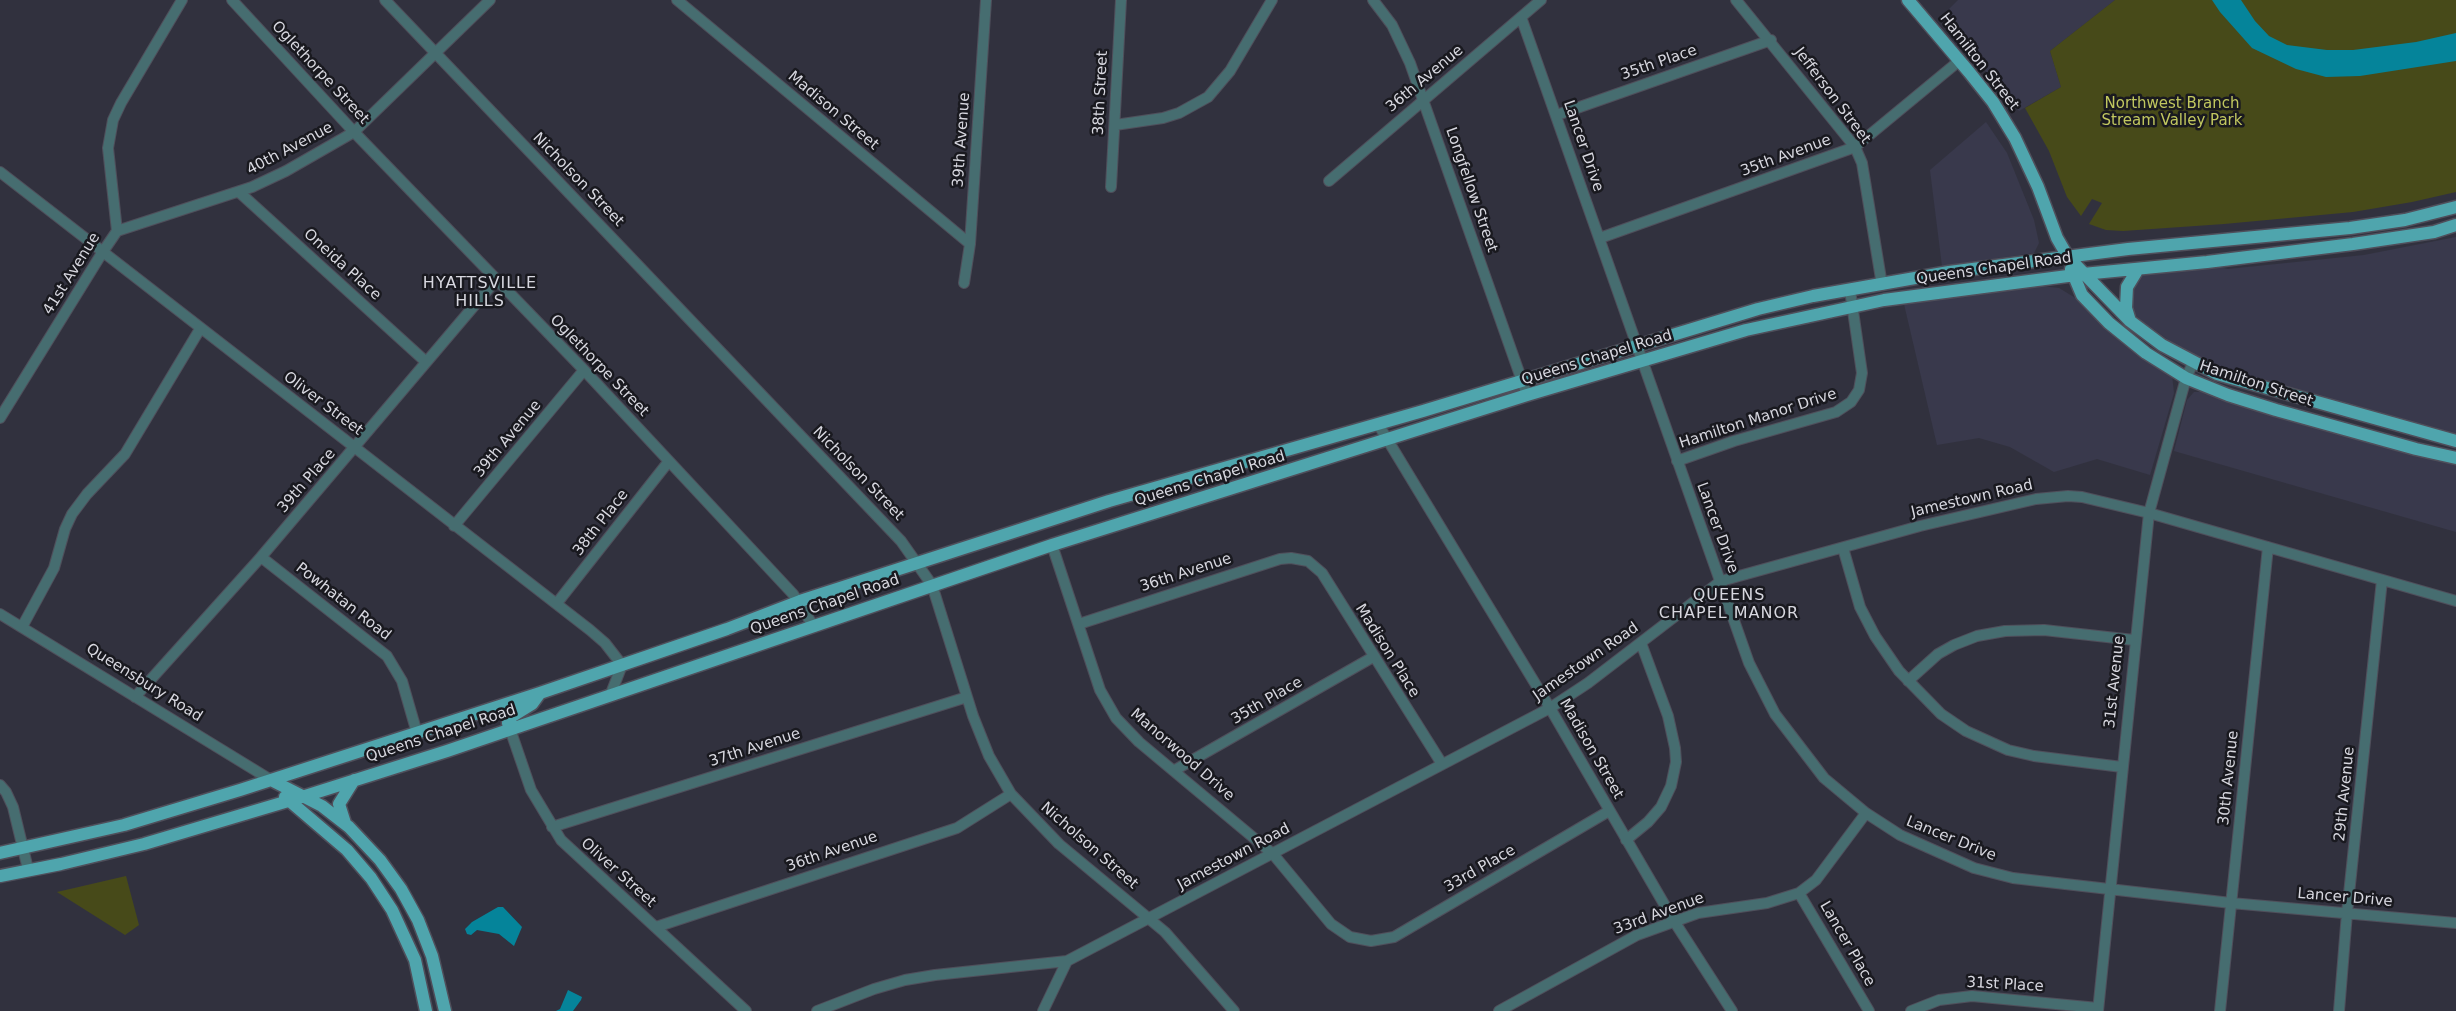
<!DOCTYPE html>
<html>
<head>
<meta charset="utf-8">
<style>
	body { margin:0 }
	canvas { display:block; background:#31313e }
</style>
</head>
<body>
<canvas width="2456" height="1011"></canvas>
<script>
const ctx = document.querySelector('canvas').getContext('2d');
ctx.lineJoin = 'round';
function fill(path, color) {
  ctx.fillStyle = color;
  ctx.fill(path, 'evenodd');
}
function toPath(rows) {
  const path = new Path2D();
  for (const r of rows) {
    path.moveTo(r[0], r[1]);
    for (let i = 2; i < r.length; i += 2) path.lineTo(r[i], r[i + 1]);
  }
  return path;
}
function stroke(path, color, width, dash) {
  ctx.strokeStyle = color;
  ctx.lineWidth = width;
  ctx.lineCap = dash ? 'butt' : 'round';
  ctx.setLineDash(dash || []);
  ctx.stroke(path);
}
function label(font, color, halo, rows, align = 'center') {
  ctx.font = font + ' "DejaVu Sans",sans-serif';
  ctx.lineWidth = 5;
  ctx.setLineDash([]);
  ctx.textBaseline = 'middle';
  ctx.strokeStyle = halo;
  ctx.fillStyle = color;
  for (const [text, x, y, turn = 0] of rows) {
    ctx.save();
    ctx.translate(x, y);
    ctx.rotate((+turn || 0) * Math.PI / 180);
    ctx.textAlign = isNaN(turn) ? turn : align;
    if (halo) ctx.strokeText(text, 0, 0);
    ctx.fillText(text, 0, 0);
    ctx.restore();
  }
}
fill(toPath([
	[1958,0,2115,0,2050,51,2061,87,2019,111,1941,17],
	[1986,122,2007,153,2034,220,2039,243,2034,253,1942,266,1930,170],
	[2456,237,2456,436,2217,366,2170,341,2139,319,2132,310,2132,287,2141,276,2155,272,2218,267,2228,269,2364,255],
	[2041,286,2059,288,2087,305,2172,375,2174,393,2150,475,2097,459,2054,472,2010,447,1979,438,1937,445,1904,304,1942,297],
	[2194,392,2207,392,2456,464,2456,532,2174,451,2187,400]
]), '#39394c');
fill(toPath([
	[2115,0,2456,0,2456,192,2412,202,2353,212,2224,224,2123,231,2106,230,2089,224,2102,203,2092,199,2081,216,2067,197,2049,151,2025,108,2061,87,2050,51],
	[126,876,139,925,125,935,57,892]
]), '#474a19');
fill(toPath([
	[2212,0,2241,0,2255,21,2269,36,2287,45,2327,50,2353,50,2416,42,2456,33,2456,61,2360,76,2326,77,2296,69,2252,48,2220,12],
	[498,907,503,907,522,927,514,946,499,934,477,930,471,935,467,934,465,929,472,922],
	[568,990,582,997,581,1000,573,1011,556,1011,560,1009]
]), '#05849a');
const minor = toPath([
	[232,0,354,132,584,370,793,594,814,627],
	[385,0,901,541,932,585,973,716,989,756,1011,794,1059,844,1165,932,1234,1011],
	[677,0,970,244],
	[1373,0,1392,25,1410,63,1527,395],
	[1736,0,1855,147,1862,163,1882,285],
	[1521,17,1749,663,1775,714,1824,778,1866,813,1900,835,1974,868,2013,878,2231,903,2456,923],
	[1557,115,1771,40],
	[1115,125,1163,118,1179,113,1208,97,1230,71,1272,0],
	[0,172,590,630,605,643,622,665,610,696],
	[1329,181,1541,0],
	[1111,187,1121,0],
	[239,192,425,361],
	[117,231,252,187,286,171,354,132,490,0],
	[1600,238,1855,147,1959,61],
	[964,283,970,244,986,0],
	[0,418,102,253,117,231,108,148,113,120,121,103,182,0],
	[1378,424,1550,708,1674,921,1732,1011],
	[1677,461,1734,441,1836,412,1851,402,1859,390,1862,373,1850,290],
	[454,526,584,370],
	[1052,545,1100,690,1116,718,1139,742,1273,854,1331,924,1350,937,1371,941,1394,937,1609,811],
	[1843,548,1860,607,1875,636,1899,671,1941,714,1966,731,2008,750,2034,756,2122,767],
	[261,557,387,656,402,681,417,733],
	[557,603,669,461],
	[0,614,271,780],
	[1079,624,1280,559,1291,558,1308,561,1322,573,1442,764],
	[22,627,54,568,65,529,72,514,87,494,125,454,200,329],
	[1908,681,1938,654,1954,645,1977,636,2005,631,2044,630,2134,640],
	[135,697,261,557,496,280],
	[510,729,531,790,561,840,746,1011],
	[1175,770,1373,657],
	[0,785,6,792,13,807,28,869],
	[552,827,967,697],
	[1626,840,1648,822,1661,807,1671,786,1676,762,1675,748,1668,716,1641,643],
	[1799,893,1869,1011],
	[656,927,957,828,1011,794],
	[817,1011,874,989,905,980,935,975,1067,961,1550,708,1588,683,1721,581,1920,526,2036,499,2068,496,2082,497,2149,513,2456,601],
	[1043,1011,1067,961],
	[1499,1011,1637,935,1698,913,1767,903,1799,893,1816,880,1866,813],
	[1911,1011,1939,1000,1972,996,2098,1008],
	[2098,1011,2149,513,2186,378,2193,363],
	[2220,1011,2268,547],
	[2339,1011,2347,913,2382,580]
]);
const major = toPath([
	[1908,0,1969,72,1993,102,2015,138,2038,187,2057,238,2068,257,2130,321,2162,345,2217,374,2456,441],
	[2071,269,2082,295,2109,323,2146,353,2186,378,2228,395,2276,410,2416,449,2456,458],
	[2130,321,2126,308,2127,287,2138,269],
	[510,729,508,723,511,717,532,704,540,693],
	[271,780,322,806,349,827,380,860,401,889,418,920,432,956,445,1011],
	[285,797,347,850,371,878,392,910,415,960,426,1011],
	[345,823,339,804,354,780],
	[0,853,124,825,240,790,540,693,727,629,800,601,1109,501,1423,411,1758,309,1813,296,1949,272,2128,249,2350,228,2405,220,2456,207],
	[0,876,61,864,144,844,305,796,447,751,1052,545,1527,395,1746,330,1884,300,2083,274,2207,262,2353,244,2434,232,2456,225]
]);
stroke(minor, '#4f4f5b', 12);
stroke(major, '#4f4f5b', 15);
stroke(minor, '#466d70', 10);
stroke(major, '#4fa5ad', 12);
label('15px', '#d7d7df', '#19191f', [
	["Hamilton Street",1979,62,52],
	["35th Place",1659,63,-19],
	["Oglethorpe Street",320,73,47],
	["36th Avenue",1425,79,-40],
	["38th Street",1101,93,-87],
	["Jefferson Street",1832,96,53],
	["Madison Street",833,111,40],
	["39th Avenue",962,140,-86],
	["Lancer Drive",1583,146,71],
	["40th Avenue",290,149,-28],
	["35th Avenue",1786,156,-20],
	["Nicholson Street",578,180,46],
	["Longfellow Street",1471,190,71],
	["Oneida Place",342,265,42],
	["Queens Chapel Road",1994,269,-8],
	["41st Avenue",72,274,-58],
	["Queens Chapel Road",1597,358,-17],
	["Oglethorpe Street",599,366,46],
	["Hamilton Street",2256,384,18],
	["Oliver Street",323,404,37],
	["Hamilton Manor Drive",1758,419,-18],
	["39th Avenue",508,439,-50],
	["Nicholson Street",858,474,46],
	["Queens Chapel Road",1210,479,-17],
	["39th Place",307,481,-49],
	["Jamestown Road",1972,499,-13],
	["38th Place",601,523,-52],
	["Lancer Drive",1717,528,70],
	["36th Avenue",1186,573,-18],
	["Powhatan Road",343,602,38],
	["Queens Chapel Road",825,605,-19],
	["Madison Place",1387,651,58],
	["Jamestown Road",1586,662,-35],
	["31st Avenue",2115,682,-84],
	["Queensbury Road",144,683,32],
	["35th Place",1267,701,-30],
	["Queens Chapel Road",441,734,-18],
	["37th Avenue",755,748,-18],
	["Madison Street",1591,749,60],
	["Manorwood Drive",1182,755,41],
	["30th Avenue",2229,778,-84],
	["29th Avenue",2345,794,-84],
	["Lancer Drive",1951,839,22],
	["Nicholson Street",1089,846,41],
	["36th Avenue",832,852,-19],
	["Jamestown Road",1234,857,-28],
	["33rd Place",1480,869,-30],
	["Oliver Street",618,873,42],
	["Lancer Drive",2345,898,5],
	["33rd Avenue",1659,914,-20],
	["Lancer Place",1847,944,60],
	["31st Place",2005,985,3]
]);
label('15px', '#c1c75f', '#19191f', [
	["Northwest Branch",2172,104],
	["Stream Valley Park",2172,121]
]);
ctx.letterSpacing = '1px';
label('16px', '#d7d7df', '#19191f', [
	["HYATTSVILLE",480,284],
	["HILLS",480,302],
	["QUEENS",1729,596],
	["CHAPEL MANOR",1729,614]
]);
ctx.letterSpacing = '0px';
</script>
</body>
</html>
